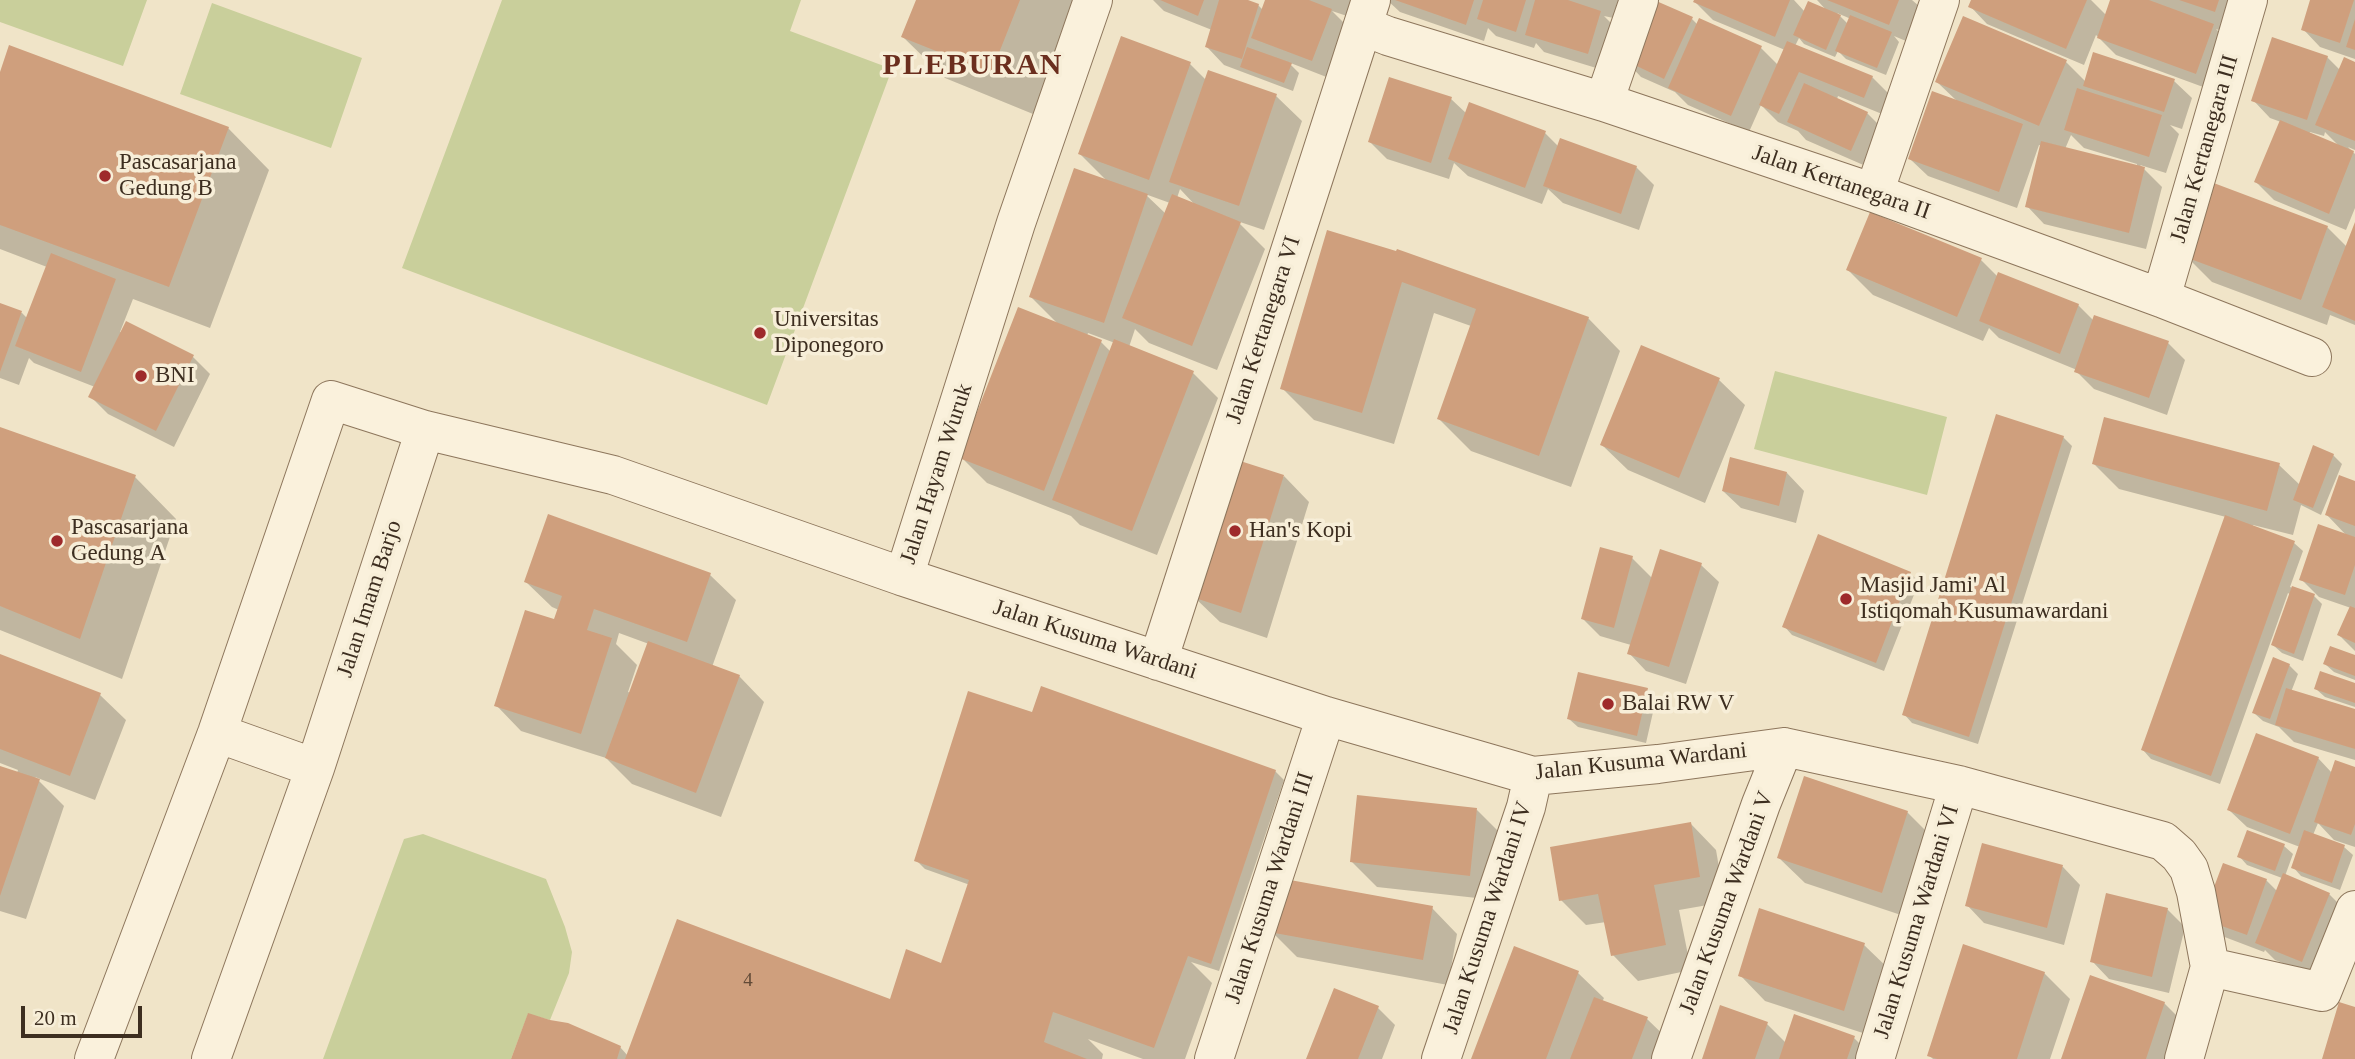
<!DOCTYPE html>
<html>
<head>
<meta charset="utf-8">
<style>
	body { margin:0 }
	#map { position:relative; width:2355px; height:1059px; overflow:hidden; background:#f0e4c8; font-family:Georgia,serif }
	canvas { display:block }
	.scale { position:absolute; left:21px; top:1006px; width:121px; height:32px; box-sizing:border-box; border:4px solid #3d2e20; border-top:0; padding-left:9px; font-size:21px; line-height:24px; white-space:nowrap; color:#3d2e20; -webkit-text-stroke:5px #f7eed8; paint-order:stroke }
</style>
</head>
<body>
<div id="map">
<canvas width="2355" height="1059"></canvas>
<div class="scale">20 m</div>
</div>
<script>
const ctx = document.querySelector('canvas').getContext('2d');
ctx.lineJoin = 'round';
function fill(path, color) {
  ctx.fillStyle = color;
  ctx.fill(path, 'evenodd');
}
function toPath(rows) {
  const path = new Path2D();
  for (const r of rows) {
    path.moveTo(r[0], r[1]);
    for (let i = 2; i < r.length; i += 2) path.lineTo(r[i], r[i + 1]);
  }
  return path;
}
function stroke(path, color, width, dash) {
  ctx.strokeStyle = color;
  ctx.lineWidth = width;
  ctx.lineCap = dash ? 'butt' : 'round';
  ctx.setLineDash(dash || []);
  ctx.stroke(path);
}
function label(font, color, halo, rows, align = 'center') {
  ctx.font = font + ' Georgia,serif';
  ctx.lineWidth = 7;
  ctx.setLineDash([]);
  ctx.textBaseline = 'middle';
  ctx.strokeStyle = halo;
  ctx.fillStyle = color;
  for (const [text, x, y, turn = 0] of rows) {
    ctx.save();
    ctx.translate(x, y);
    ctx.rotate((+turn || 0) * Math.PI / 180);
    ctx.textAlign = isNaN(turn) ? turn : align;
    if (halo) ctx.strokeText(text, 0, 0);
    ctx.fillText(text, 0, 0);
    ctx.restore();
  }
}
fill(toPath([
	[0,0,147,0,123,66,0,22],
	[502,0,801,0,790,31,892,69,767,405,402,268],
	[212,3,362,58,331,148,180,94],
	[1775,371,1947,417,1927,495,1754,449],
	[423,834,546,879,565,927,572,952,569,973,550,1020,528,1014,511,1059,323,1059,404,839]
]), '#c9cf9b');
fill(toPath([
	[918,0,1078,0,1033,114,945,78,903,37],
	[1153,0,1242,0,1258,5,1263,10,1267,0,1351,0,1347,16,1332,11,1349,28,1329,78,1288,62,1299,73,1293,91,1224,65,1207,47,1212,30,1164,11],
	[1387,0,1628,0,1623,20,1604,16,1618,30,1606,71,1544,52,1536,43,1534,48,1496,36,1488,28,1484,41,1400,12],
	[1696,0,1794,0,1805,12,1827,11,1817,0,1912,0,1920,7,1906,41,1894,36,1899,42,1886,75,1846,59,1838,51,1835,57,1804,44,1799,38,1795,46,1872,77,1890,95,1882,114,1838,96,1837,99,1867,113,1885,131,1868,167,1806,140,1798,131,1778,122,1761,105,1749,132,1688,105,1675,92,1641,77,1624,59,1692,19,1698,25,1761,48,1778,65,1785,50,1713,20,1695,2],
	[1837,13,1851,19,1848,24],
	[1972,0,2091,0,2107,16,2112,0,2252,0,2240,37,2216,29,2230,43,2214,91,2116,55,2096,35,2084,65,1987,24,1970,6],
	[2312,0,2355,0,2355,59,2320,47,2303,29],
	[2327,57,2340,70,2355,64,2355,150,2348,147,2355,154,2355,208,2346,230,2274,200,2256,182,2281,122,2270,118,2253,100],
	[2310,132,2324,136,2325,132,2340,147,2309,134],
	[2066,62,2086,82,2174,81,2192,98,2182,129,2170,125,2179,134,2166,173,2140,165,2162,187,2146,249,2044,224,2027,206,2042,146,2039,145,2017,208,1928,176,1910,159,1958,102,1937,82],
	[2071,135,2084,148,2137,164,2137,167,2065,149],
	[1190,64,1206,80,1209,72,1276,96,1302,121,1264,230,1237,221,1265,249,1217,370,1149,343,1135,329,1129,347,1193,373,1218,398,1157,555,1080,525,1071,516,987,483,961,457,1060,326,1031,297,1108,182,1080,154],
	[1180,189,1196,206,1177,198],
	[1145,194,1170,203,1166,214],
	[1088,333,1115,343,1111,352,1101,342,1087,336],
	[0,77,228,128,269,170,210,328,133,299,120,332,192,356,210,374,174,447,108,414,90,396,95,387,34,363,29,358,19,385,0,378,0,305,22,313,27,318,47,267,0,249],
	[1451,99,1467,114,1545,133,1559,147,1636,167,1654,185,1639,230,1563,203,1548,189,1542,204,1468,176,1454,163,1449,179,1387,159,1370,142],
	[2327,227,2347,247,2355,227,2355,325,2330,315,2327,325,2212,282,2187,257],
	[1329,232,1588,318,1620,351,1571,487,1471,451,1439,419,1471,326,1434,313,1394,444,1314,420,1282,388],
	[1981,260,1998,277,2078,305,2094,321,2168,343,2185,360,2167,415,2094,389,2076,371,2077,370,1999,338,1989,328,1983,341,1873,295,1848,270],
	[1642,348,1719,380,1745,405,1705,503,1628,470,1602,445],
	[0,428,135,477,176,519,122,679,0,630],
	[2063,437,2072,446,1978,744,1912,723,1904,714],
	[2333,455,2342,464,2321,515,2301,505,2293,535,2253,525,2252,527,2294,543,2303,551,2290,587,2314,596,2322,604,2303,661,2282,653,2273,645,2291,595,2288,593,2220,784,2151,759,2143,750,2226,517,2119,489,2094,464,2279,465,2300,485],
	[1787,473,1804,491,1796,523,1741,508,1723,491],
	[1284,476,1309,502,1267,638,1220,622,1194,597],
	[2355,483,2355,651,2339,635,2351,608,2319,597,2301,579,2347,536,2327,515],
	[549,516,710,575,736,600,712,667,739,676,764,702,721,817,632,784,606,758,521,731,496,705,555,621,559,610,552,607,526,582],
	[619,633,649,644,631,693,628,692,637,665,616,644],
	[1632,558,1652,578,1701,565,1719,582,1686,684,1646,671,1629,653,1631,645,1600,636,1583,619],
	[1910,573,1919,582,1884,671,1792,635,1784,626],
	[0,656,100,695,126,720,95,800,35,777,64,806,26,919,0,911,0,768,17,773,18,770,0,763],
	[2355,657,2355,680,2334,672,2325,664],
	[2289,665,2298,674,2291,692,2355,711,2355,760,2294,742,2279,727,2263,721,2254,713],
	[2355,685,2355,707,2325,697,2316,689],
	[1647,690,1656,699,1646,743,1578,727,1569,719],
	[1033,714,1275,771,1284,780,1219,971,1191,962,1212,983,1185,1059,1143,1059,1088,1039,1103,1054,1102,1059,513,1059,620,1047,628,1056,891,1001,942,964,970,885,925,869,916,860],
	[2318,758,2332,773,2355,769,2355,847,2334,840,2318,823,2313,835,2344,847,2353,855,2340,890,2301,876,2293,867,2300,847,2247,827,2229,810],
	[1477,810,1502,835,1495,900,1377,887,1352,862],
	[1907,812,1933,838,1907,917,1805,883,1779,858],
	[1691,824,1716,850,1725,902,1679,910,1691,970,1638,981,1613,955,1606,922,1586,925,1561,900],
	[2248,832,2284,846,2293,854,2285,876,2329,894,2347,912,2320,978,2275,960,2265,950,2264,952,2222,936,2204,919,2266,880,2277,891,2282,878,2247,865,2239,856],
	[1983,845,2063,867,2080,885,2064,945,1984,923,1967,905],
	[1432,908,1457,934,1448,985,1297,957,1271,931],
	[2167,909,2185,927,2169,993,2109,979,2092,961],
	[1864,945,1890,970,1869,1035,1765,1001,1740,975],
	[1578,973,1604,998,1602,1002,1647,1019,1673,1044,1667,1059,1473,1059],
	[2044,973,2070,999,2050,1059,1933,1059,1929,1055],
	[2164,1003,2190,1029,2180,1059,2063,1059],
	[1378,1008,1395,1025,1382,1059,1308,1059],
	[1767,1024,1786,1043,1854,1038,1875,1059,1704,1059]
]), '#0003');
fill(toPath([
	[916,0,1020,0,991,73,901,37],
	[1160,0,1204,0,1198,16],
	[1219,0,1248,0,1259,4,1242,59,1205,47],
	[1265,0,1309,0,1332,9,1312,61,1251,38],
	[1395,0,1474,0,1466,25],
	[1483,0,1526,0,1516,32,1477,19],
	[1535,0,1568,0,1601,11,1588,54,1525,35],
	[1654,0,1693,17,1664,79,1622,59],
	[1694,0,1790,0,1775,37,1693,2],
	[1827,0,1899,0,1889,25],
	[1971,0,2087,0,2066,49,1968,7],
	[2110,0,2149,0,2214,24,2196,74,2097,38],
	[2179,0,2219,0,2215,12],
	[2310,0,2354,0,2340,43,2301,30],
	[1808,1,1841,15,1826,50,1793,35],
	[1850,15,1892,32,1877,68,1835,51],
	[1963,16,2067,60,2039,126,1935,82],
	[1699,18,1762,46,1731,116,1668,88],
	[2355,19,2355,50,2346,47],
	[1121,36,1191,62,1149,180,1078,154],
	[2272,37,2328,56,2307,120,2251,101],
	[1787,41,1873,76,1864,98,1799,72,1779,114,1759,105],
	[9,45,229,127,169,287,0,225,0,72],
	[1247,47,1292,63,1284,83,1240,67],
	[2093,52,2175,79,2164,112,2083,86],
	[2344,57,2355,62,2355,141,2315,125],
	[1208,70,1277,94,1239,206,1169,182],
	[1389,77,1452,97,1431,163,1368,142],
	[1804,83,1868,112,1851,151,1787,122],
	[2077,88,2162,115,2149,157,2064,130],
	[1932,91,2023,124,1999,192,1908,159],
	[1469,102,1546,131,1525,188,1448,159],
	[2280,120,2354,151,2329,214,2254,182],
	[1560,138,1637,166,1621,214,1543,186],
	[2041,141,2145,167,2129,233,2025,207],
	[1074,168,1148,194,1104,323,1029,297],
	[2211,182,2328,226,2301,300,2185,257],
	[1172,194,1241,222,1192,346,1122,318],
	[1870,212,1982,258,1957,317,1846,270],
	[2355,222,2355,321,2322,307],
	[1327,230,1396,251,1397,249,1589,317,1539,456,1437,419,1476,309,1402,282,1362,413,1280,389],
	[51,253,116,279,81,372,15,346],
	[1998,272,2079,304,2060,354,1979,321],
	[0,303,22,311,0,372],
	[1018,307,1102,340,1044,491,959,458],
	[2094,315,2169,341,2149,398,2074,372],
	[126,321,194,355,156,431,88,397],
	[1114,339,1194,371,1132,531,1052,500],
	[1641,345,1720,378,1679,478,1600,445],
	[1996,414,2064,436,1969,737,1902,715],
	[2104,417,2280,463,2267,511,2092,464],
	[0,427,136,475,80,639,0,606],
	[2313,445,2334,454,2313,508,2293,500],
	[1730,457,1787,472,1779,506,1722,491],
	[1234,459,1284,475,1241,613,1192,597],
	[2339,475,2355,481,2355,526,2325,515],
	[548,514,711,573,687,642,594,609,587,630,612,638,581,734,494,706,525,610,554,619,562,596,524,582],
	[2225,515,2295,541,2211,776,2141,750],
	[2318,524,2355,537,2355,565,2345,595,2299,580],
	[1818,534,1911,572,1876,663,1782,627],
	[1600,547,1633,556,1614,628,1581,619],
	[1660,549,1702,563,1669,667,1627,654],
	[2292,586,2315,594,2294,654,2271,645],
	[2350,606,2355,608,2355,643,2337,635],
	[648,641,740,675,696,793,605,758],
	[2330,646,2355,655,2355,676,2323,664],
	[0,654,101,693,70,776,0,749],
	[2273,657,2290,664,2270,719,2252,713],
	[2320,671,2355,683,2355,703,2314,689],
	[1578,672,1648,688,1637,736,1567,719],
	[1041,686,1276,770,1211,964,1188,956,1154,1048,1053,1012,1044,1042,1087,1059,625,1059,677,919,890,999,906,949,941,963,969,880,914,861,968,691,1032,712],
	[2286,688,2355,709,2355,749,2275,725],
	[2256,733,2319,757,2290,834,2227,810],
	[2335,760,2355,767,2355,824,2351,835,2314,822],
	[0,766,40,779,0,896],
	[1804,776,1908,811,1882,893,1777,858],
	[1357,795,1477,808,1470,876,1350,862],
	[1691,822,1700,877,1654,885,1666,945,1611,956,1598,894,1559,901,1550,847],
	[2247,830,2285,844,2275,871,2237,857],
	[2304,830,2345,845,2332,883,2291,868],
	[1982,843,2063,865,2047,928,1965,906],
	[2223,863,2267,879,2247,935,2202,919],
	[2283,873,2330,893,2302,962,2255,943],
	[1279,878,1433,906,1423,960,1269,932],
	[2106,893,2168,908,2152,977,2090,962],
	[1759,908,1865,943,1844,1011,1738,976],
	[1963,944,2045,972,2017,1059,1937,1059,1927,1056],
	[1514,946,1579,971,1546,1059,1471,1059],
	[2090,975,2165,1002,2146,1059,2061,1059],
	[1334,988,1379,1006,1358,1059,1306,1059],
	[1594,997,1648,1017,1632,1059,1570,1059],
	[2339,1002,2355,1007,2355,1059,2322,1059],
	[1720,1005,1768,1022,1755,1059,1702,1059],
	[528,1013,550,1020,568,1023,621,1046,617,1059,511,1059],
	[1794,1014,1855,1036,1847,1059,1779,1059]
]), '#cf9f7d');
const minor = toPath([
	[1363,26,1388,36,1604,102,1874,193,2161,298,2312,357],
	[1604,102,1639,0],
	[1874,193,1940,0],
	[2161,298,2248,0],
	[904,577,1326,716,1533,776,1658,764,1784,747,1959,785,2163,841,2179,855,2189,869,2196,892,2210,967,2184,1059],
	[1158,661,1371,0],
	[217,733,315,768],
	[2210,967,2322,992,2355,910],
	[94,1059,217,733,331,400,425,430,613,475,904,577,1016,223,1093,0],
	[211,1059,315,768,425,430],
	[1214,1059,1326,716],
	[1441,1059,1526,807,1533,776],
	[1671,1059,1761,804,1784,747],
	[1875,1059,1959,785]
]);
stroke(minor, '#8d765c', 40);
stroke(minor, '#faf1dc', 38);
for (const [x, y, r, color] of [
	[105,176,7,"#9e2a2b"],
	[760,333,7,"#9e2a2b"],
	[141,376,7,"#9e2a2b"],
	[1235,531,7,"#9e2a2b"],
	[57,541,7,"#9e2a2b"],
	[1846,599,7,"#9e2a2b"],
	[1608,704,7,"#9e2a2b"]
]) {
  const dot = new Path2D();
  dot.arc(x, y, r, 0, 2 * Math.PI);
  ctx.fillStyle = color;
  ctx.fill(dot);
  stroke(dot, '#f7eed8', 2.5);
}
label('19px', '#624a37', null, [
	["4",748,981]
]);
label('23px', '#3d2e20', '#f7eed8', [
	["Jalan Kertanegara III",2205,149,-74],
	["Jalan Kertanegara II",1841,183,19],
	["Jalan Kertanegara VI",1264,330,-72],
	["Jalan Hayam Wuruk",937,474,-72],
	["Jalan Imam Barjo",370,599,-72],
	["Jalan Kusuma Wardani",1095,640,18],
	["Jalan Kusuma Wardani",1641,762,-6],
	["Jalan Kusuma Wardani III",1270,888,-72],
	["Jalan Kusuma Wardani V",1727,903,-70],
	["Jalan Kusuma Wardani IV",1488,918,-72],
	["Jalan Kusuma Wardani VI",1917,922,-73]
]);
label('23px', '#3d2e20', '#f7eed8', [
	["Pascasarjana",119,163],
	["Gedung B",119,189],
	["Universitas",774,320],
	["Diponegoro",774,346],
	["BNI",155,376],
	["Pascasarjana",71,528],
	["Gedung A",71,554],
	["Han's Kopi",1249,531],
	["Masjid Jami' Al",1860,586],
	["Istiqomah Kusumawardani",1860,612],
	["Balai RW V",1622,704]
], 'left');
ctx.letterSpacing = '2px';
label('bold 30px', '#6b2e1e', '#f7eed8', [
	["PLEBURAN",973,66]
]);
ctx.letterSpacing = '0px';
</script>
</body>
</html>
